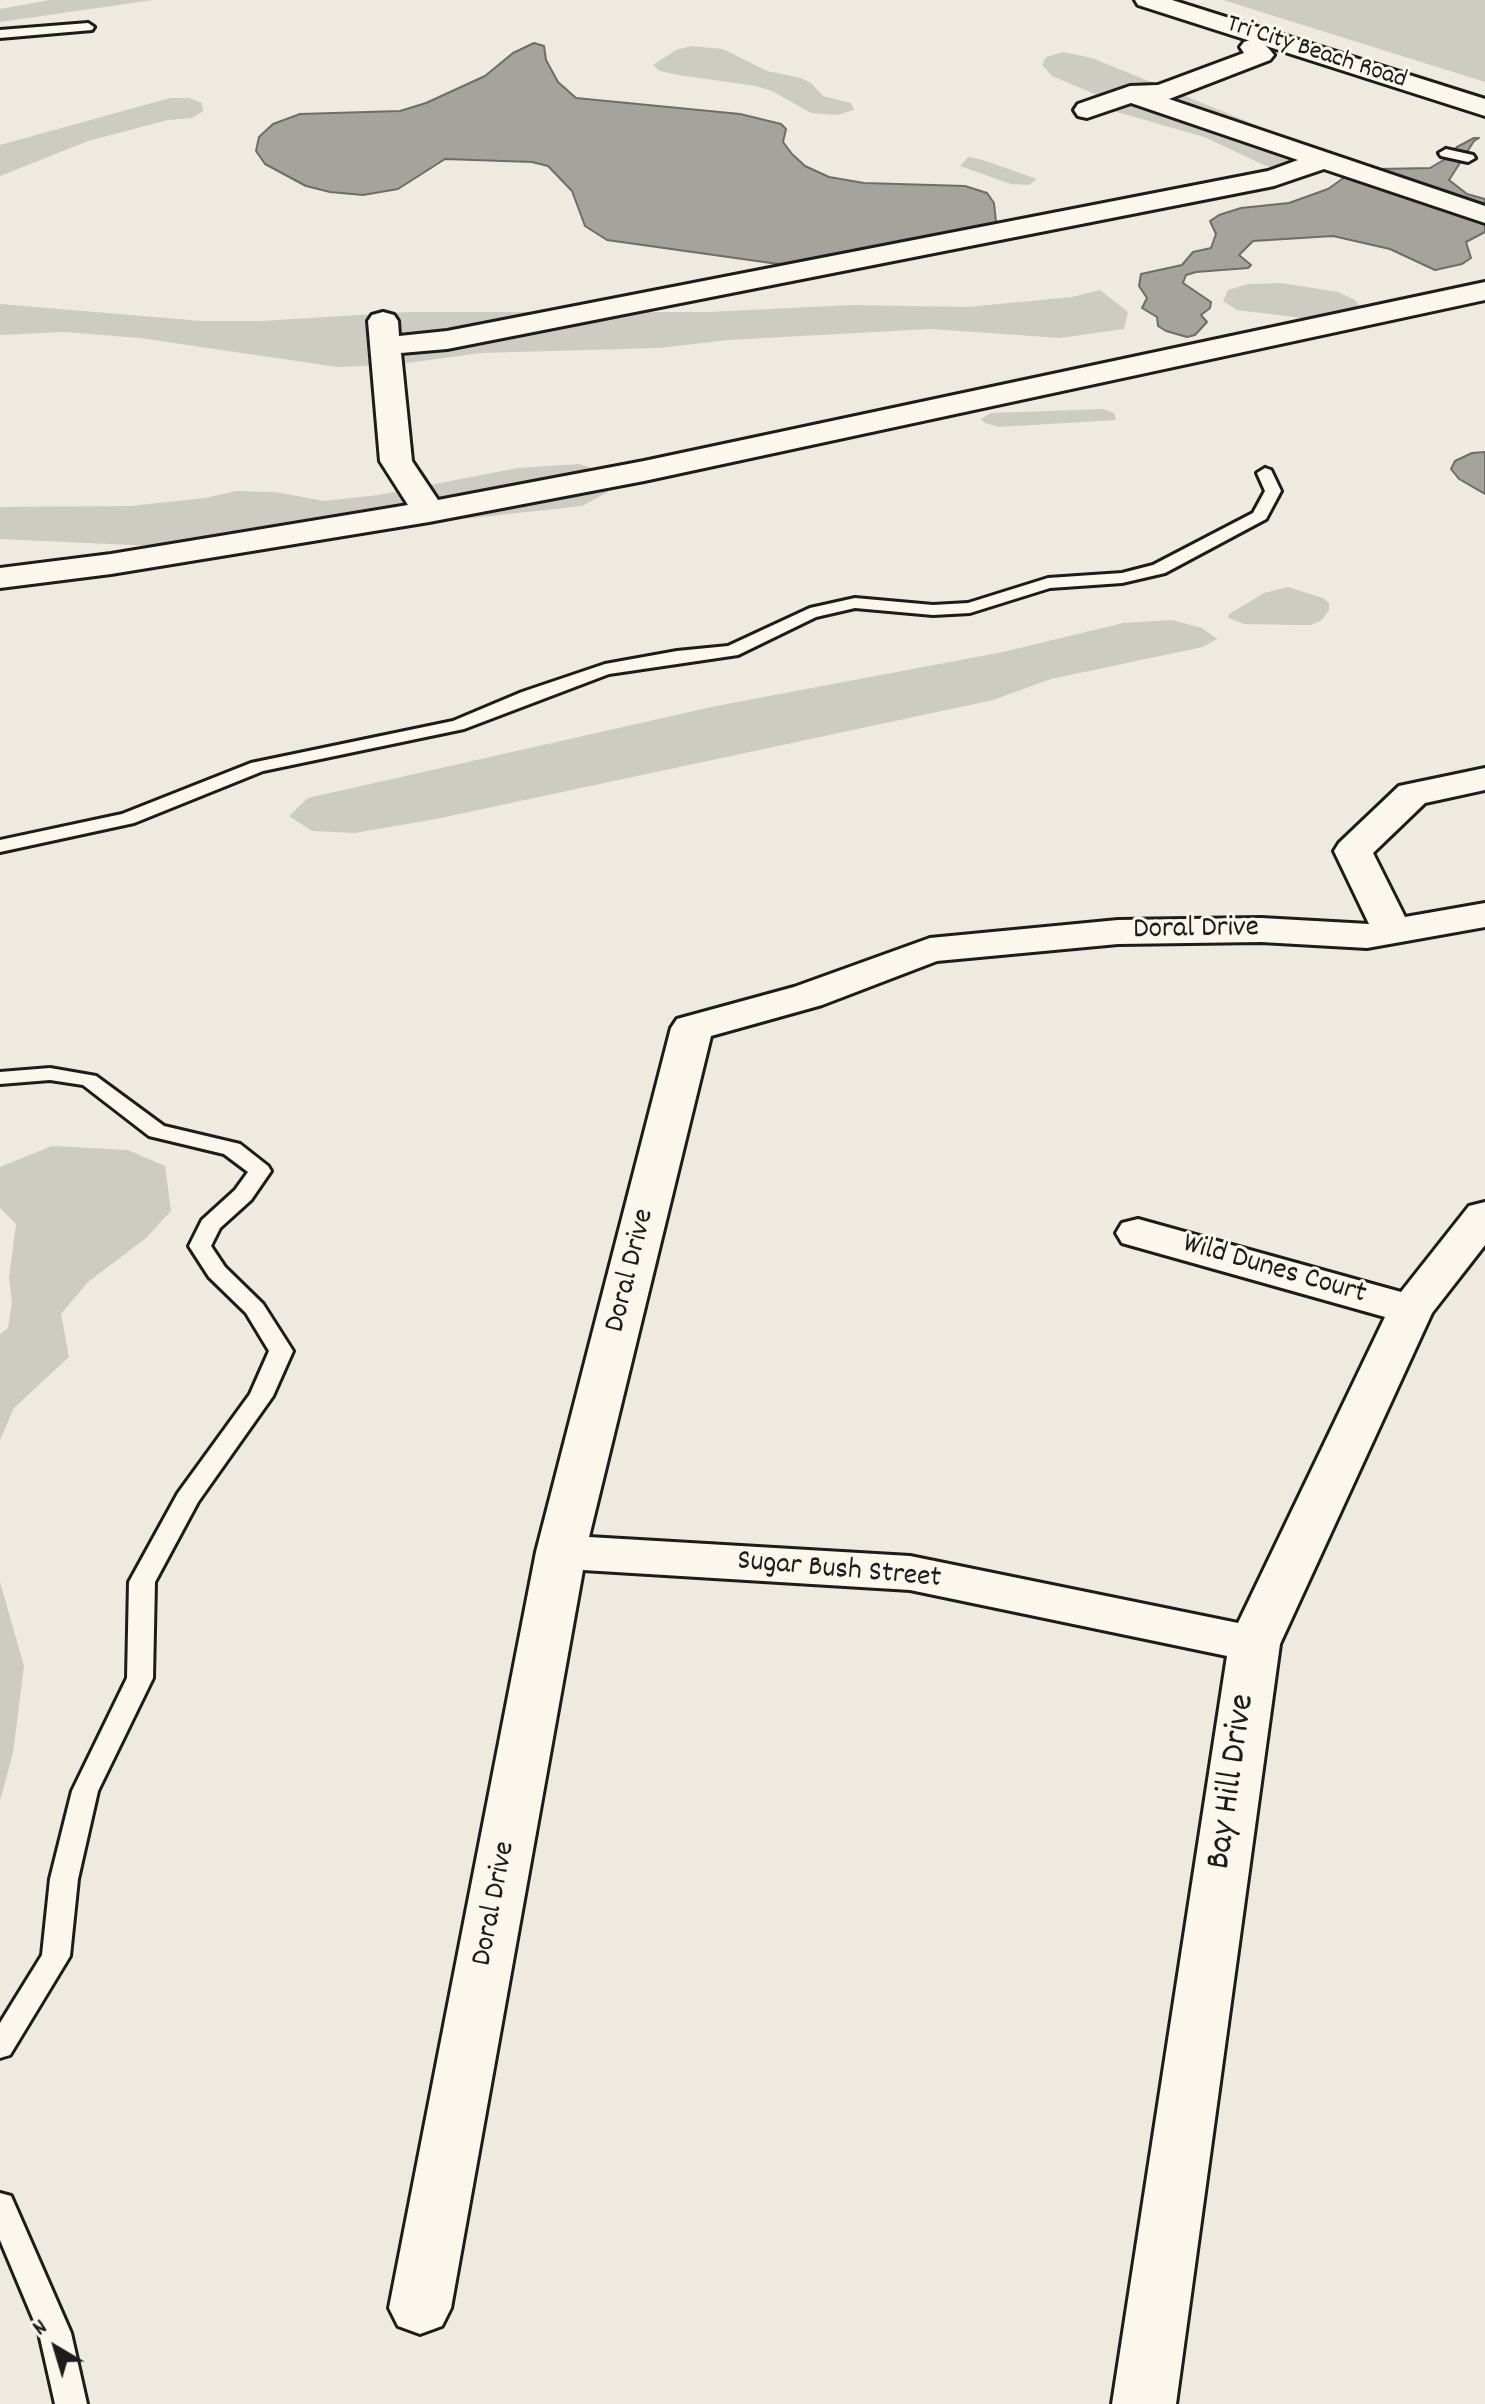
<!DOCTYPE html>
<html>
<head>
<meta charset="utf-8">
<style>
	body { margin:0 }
	#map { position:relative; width:1485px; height:2404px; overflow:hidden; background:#eeeadf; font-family:Dekko,sans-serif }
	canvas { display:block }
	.north { position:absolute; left:16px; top:2308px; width:80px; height:80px; -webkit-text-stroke:6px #fbf7ec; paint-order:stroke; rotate:322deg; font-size:22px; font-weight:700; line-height:32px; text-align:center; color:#1c1c1c }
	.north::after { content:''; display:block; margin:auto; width:28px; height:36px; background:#1c1c1c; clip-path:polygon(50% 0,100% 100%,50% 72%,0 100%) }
</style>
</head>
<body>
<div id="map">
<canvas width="1485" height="2404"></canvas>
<div class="north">N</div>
</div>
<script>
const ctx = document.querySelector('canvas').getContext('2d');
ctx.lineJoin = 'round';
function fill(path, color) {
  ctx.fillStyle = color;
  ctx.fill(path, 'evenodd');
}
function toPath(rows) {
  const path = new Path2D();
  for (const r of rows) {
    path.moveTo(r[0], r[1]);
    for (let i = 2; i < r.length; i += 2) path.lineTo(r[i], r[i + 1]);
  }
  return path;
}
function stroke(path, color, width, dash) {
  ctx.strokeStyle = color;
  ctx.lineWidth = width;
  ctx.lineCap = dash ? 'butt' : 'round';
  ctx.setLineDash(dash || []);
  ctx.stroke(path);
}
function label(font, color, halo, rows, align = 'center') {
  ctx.font = font + ' Dekko,sans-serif';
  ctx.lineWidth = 6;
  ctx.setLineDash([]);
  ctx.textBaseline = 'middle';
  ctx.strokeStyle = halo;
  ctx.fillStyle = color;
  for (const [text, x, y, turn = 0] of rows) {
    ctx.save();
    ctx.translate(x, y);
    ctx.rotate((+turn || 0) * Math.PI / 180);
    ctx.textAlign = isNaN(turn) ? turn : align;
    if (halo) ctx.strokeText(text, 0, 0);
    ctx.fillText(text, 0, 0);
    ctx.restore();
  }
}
fill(toPath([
	[50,0,153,0,0,22,0,9],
	[1223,0,1485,0,1485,82],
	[691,46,723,49,767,71,801,78,811,83,823,96,851,103,854,110,837,115,811,113,772,91,756,86,678,75,660,71,653,65,676,50],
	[1063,52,1092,58,1322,152,1279,172,1204,137,1117,112,1104,98,1052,76,1042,65,1046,57],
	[170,98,189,98,202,103,203,111,192,118,168,120,88,141,0,176,0,145],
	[968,157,983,160,1037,179,1029,185,1011,184,988,176,960,166],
	[1281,283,1338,292,1355,300,1364,312,1340,319,1309,319,1237,310,1223,301,1228,290,1248,284],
	[1100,290,1128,312,1124,329,1060,338,931,329,728,340,660,348,481,353,392,365,337,367,140,338,64,332,0,335,0,304,202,321,260,321,410,312,708,312,852,305,967,307,1072,297],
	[1103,409,1114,413,1116,420,999,427,985,423,981,419,991,413],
	[579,464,609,474,608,492,582,506,196,548,0,539,0,507,130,506,205,498,236,491,274,492,325,501,378,495,518,468],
	[1288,587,1323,598,1329,603,1329,610,1322,620,1311,625,1296,625,1244,624,1228,618,1229,614,1264,593],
	[1172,620,1202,628,1217,639,1203,647,1051,679,993,700,436,819,355,833,312,831,289,816,308,798,716,706,1003,652,1123,623],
	[52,1146,128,1150,165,1166,171,1211,145,1239,88,1282,61,1314,69,1357,14,1408,0,1440,0,1334,8,1328,12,1302,9,1277,16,1224,0,1208,0,1167],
	[0,1582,24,1666,13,1753,0,1801]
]), '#ceccc2');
const water = toPath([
	[534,43,544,46,546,60,558,82,576,98,740,114,781,124,786,129,783,142,792,154,805,166,829,177,864,183,965,186,987,193,994,203,997,231,858,269,821,270,607,240,585,226,572,191,548,166,532,162,445,159,398,189,363,195,330,192,306,186,265,164,256,151,259,137,273,124,300,114,400,111,426,103,485,76,513,53,534,43],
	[1474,138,1479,138,1474,141,1449,180,1467,194,1485,199,1485,232,1466,242,1471,258,1462,264,1435,270,1390,249,1333,236,1253,241,1239,255,1251,265,1248,268,1196,272,1186,275,1183,283,1211,302,1210,308,1201,315,1207,322,1195,335,1187,337,1166,331,1158,326,1157,317,1142,308,1147,298,1139,286,1141,274,1182,265,1193,252,1211,248,1216,234,1210,221,1219,215,1241,208,1289,203,1328,189,1345,177,1379,169,1430,168,1447,158,1457,147,1474,138],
	[1485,452,1485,494,1459,479,1451,469,1455,461,1472,453,1485,452]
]);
fill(water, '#a6a39d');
stroke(water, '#6f6d69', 2);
const lane = toPath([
	[88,23,94,27,92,30,0,38,0,30,88,23],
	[1446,149,1473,155,1475,158,1468,162,1441,156,1439,153,1446,149],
	[1265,468,1271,470,1281,491,1266,519,1165,573,1122,583,1050,588,970,613,933,615,855,608,816,617,738,655,609,674,464,729,263,771,134,823,0,852,0,840,122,814,251,763,453,721,522,692,605,664,677,651,728,646,810,608,855,598,933,605,968,603,1048,578,1122,573,1153,565,1253,513,1265,491,1257,473,1265,468],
	[50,1068,96,1076,164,1126,240,1144,268,1166,271,1171,251,1200,220,1228,211,1246,225,1267,263,1304,293,1351,273,1396,198,1502,155,1582,153,1678,98,1791,78,1879,70,1956,10,2055,0,2058,0,2023,42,1955,50,1879,72,1791,127,1678,129,1582,178,1493,250,1394,269,1351,246,1313,209,1277,189,1246,202,1220,235,1190,248,1172,224,1154,149,1136,83,1085,50,1080,0,1084,0,1072,50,1068],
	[0,2193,11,2196,15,2205,71,2333,87,2404,55,2404,39,2333,0,2240,0,2193]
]);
const street = toPath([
	[1253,39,1262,42,1270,50,1274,55,1270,60,1169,99,1485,206,1485,223,1324,169,1274,186,447,349,401,353,412,461,438,500,644,461,1485,282,1485,300,644,481,429,522,111,574,0,588,0,568,111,554,408,505,380,461,368,321,372,315,383,312,394,315,398,321,399,336,447,331,1268,171,1298,160,1131,103,1087,118,1078,116,1074,110,1078,104,1130,86,1158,85,1244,53,1240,47,1244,42,1253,39],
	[1485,768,1485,790,1425,803,1373,853,1405,917,1485,903,1485,927,1367,948,1261,942,1118,944,937,961,822,1005,711,1036,589,1537,910,1556,1238,1623,1385,1317,1122,1243,1116,1233,1122,1223,1138,1219,1401,1292,1469,1206,1485,1202,1485,1245,1432,1313,1280,1644,1176,2404,1112,2404,1227,1656,910,1590,583,1570,451,2308,442,2326,420,2334,398,2326,389,2308,536,1552,671,1028,677,1019,794,987,930,938,1118,920,1261,918,1369,924,1334,851,1339,843,1399,786,1485,768]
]);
const secondary = toPath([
	[1135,0,1172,0,1485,99,1485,116,1138,5,1135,0]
]);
stroke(lane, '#1c1c1c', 6);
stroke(street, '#1c1c1c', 6);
stroke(secondary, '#1c1c1c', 6);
fill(lane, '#fbf7ec');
fill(street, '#fbf7ec');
fill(secondary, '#fbf7ec');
label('26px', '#1c1c1c', '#fbf7ec', [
	["Tri City Beach Road",1316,54,18]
]);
label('30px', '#1c1c1c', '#fbf7ec', [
	["Doral Drive",1196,931,-1],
	["Doral Drive",632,1271,-76],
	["Wild Dunes Court",1274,1271,16],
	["Sugar Bush Street",839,1572,5],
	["Doral Drive",496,1904,-79]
]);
label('36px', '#1c1c1c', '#fbf7ec', [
	["Bay Hill Drive",1234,1782,-82]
]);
</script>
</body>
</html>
